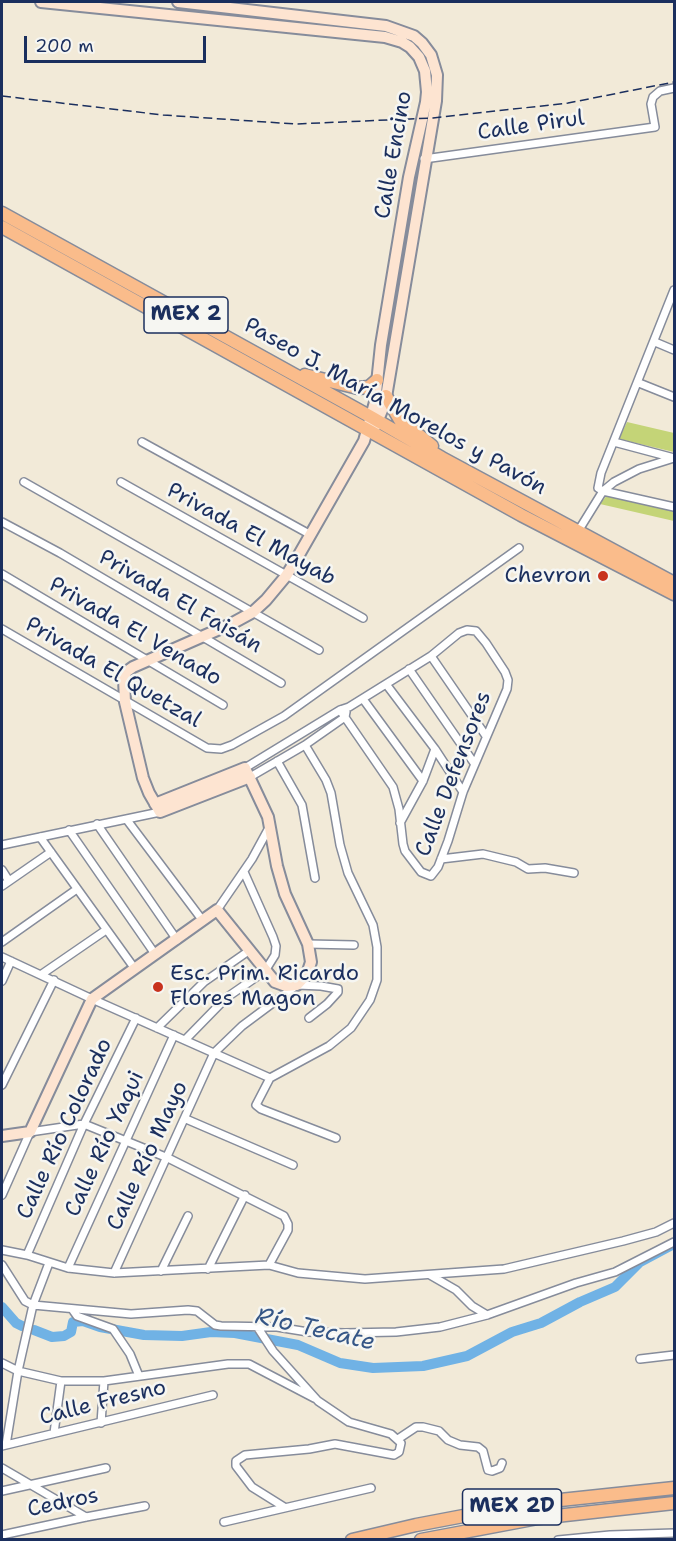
<!DOCTYPE html>
<html>
<head>
<meta charset="utf-8">
<style>
	body { margin:0 }
	#map { position:relative; width:676px; height:1541px; overflow:hidden; background:#f2ead8; font-family:"Shantell Sans",sans-serif }
	canvas { display:block }
	.frame { position:absolute; inset:0; border:3px solid #1b2f5e; pointer-events:none }
	.scale { position:absolute; left:24px; top:36px; width:182px; height:27px; box-sizing:border-box; border:3px solid #1b2f5e; border-top:0; padding-left:8px; font-size:18px; line-height:21px; white-space:nowrap; color:#1b2f5e; -webkit-text-stroke:4px #f6f6f2; paint-order:stroke }
</style>
</head>
<body>
<div id="map">
<canvas width="676" height="1541"></canvas>
<div class="frame"></div>
<div class="scale">200 m</div>
</div>
<script>
const ctx = document.querySelector('canvas').getContext('2d');
ctx.lineJoin = 'round';
function fill(path, color) {
  ctx.fillStyle = color;
  ctx.fill(path, 'evenodd');
}
function toPath(rows) {
  const path = new Path2D();
  for (const r of rows) {
    path.moveTo(r[0], r[1]);
    for (let i = 2; i < r.length; i += 2) path.lineTo(r[i], r[i + 1]);
  }
  return path;
}
function stroke(path, color, width, dash) {
  ctx.strokeStyle = color;
  ctx.lineWidth = width;
  ctx.lineCap = dash ? 'butt' : 'round';
  ctx.setLineDash(dash || []);
  ctx.stroke(path);
}
function label(font, color, halo, rows, align = 'center') {
  ctx.font = font + ' "Shantell Sans",sans-serif';
  ctx.lineWidth = 5;
  ctx.setLineDash([]);
  ctx.textBaseline = 'middle';
  ctx.strokeStyle = halo;
  ctx.fillStyle = color;
  for (const [text, x, y, turn = 0] of rows) {
    ctx.save();
    ctx.translate(x, y);
    ctx.rotate((+turn || 0) * Math.PI / 180);
    ctx.textAlign = isNaN(turn) ? turn : align;
    if (halo) ctx.strokeText(text, 0, 0);
    ctx.fillText(text, 0, 0);
    ctx.restore();
  }
}
fill(toPath([
	[627,422,674,433,674,452,619,439],
	[608,494,674,509,674,521,600,504]
]), '#c4d477');
stroke(toPath([
	[2,1307,16,1323,22,1326],
	[34,1330,52,1337,64,1336,71,1332,73,1322,83,1321,100,1327,144,1335,182,1336,211,1332,235,1333,298,1345,340,1363,373,1368,423,1366,467,1356,512,1332,541,1323,580,1302,615,1287,640,1262,674,1244]
]), '#70b2e5', 10);
const street = toPath([
	[424,159,655,127,651,104,653,97,660,91,674,88],
	[655,342,674,350],
	[639,383,674,397],
	[142,442,311,535],
	[614,442,674,458],
	[24,482,319,650],
	[121,482,363,618],
	[603,491,598,488,601,473,674,290],
	[603,491,674,507],
	[2,522,60,553,281,683],
	[577,533,603,491,614,482,639,469,674,458],
	[2,574,223,705],
	[2,629,207,748,221,749,232,745,284,716,519,548],
	[431,656,486,736],
	[409,669,474,763],
	[386,684,435,749,463,792],
	[363,699,423,781],
	[305,745,326,780,331,793,340,845,348,873,373,925,377,947,377,980,370,1000,351,1028,329,1046,270,1078,256,1105,261,1109,336,1138],
	[277,761,302,805,315,878],
	[245,768,340,710,349,707,386,684,431,656,459,633,467,630,476,631,486,643,505,672,508,680,507,689,463,792,448,841,438,867,431,876,421,872,405,851,403,844,399,809,393,787,340,710],
	[250,777,305,745,345,717,346,712],
	[127,820,203,921],
	[400,823,423,781,435,749],
	[97,824,177,940],
	[69,830,155,954],
	[40,837,135,969],
	[2,845,160,812],
	[441,859,483,854,516,862,528,869,545,868,574,873],
	[2,870,9,881],
	[2,886,51,852],
	[217,910,252,859,270,826],
	[2,942,77,889],
	[308,944,354,945],
	[2,957,92,999,270,1078],
	[42,974,106,930],
	[2,981,11,961],
	[157,1028,204,982,250,950],
	[185,1040,226,998,265,971,275,955,276,946,273,937,244,872],
	[2,1085,54,980],
	[186,1119,293,1165],
	[2,1195,30,1132,84,1124,168,1158,284,1216,288,1224,288,1230,269,1265],
	[2,1250,27,1255,68,1268,114,1273,269,1265,298,1273,365,1279,504,1269,623,1241,656,1232,674,1223],
	[27,1255,84,1124,136,1018],
	[2,1265,25,1301,33,1305,131,1314,188,1310,197,1311,215,1325,221,1326,277,1327,308,1332,345,1333,396,1332,440,1327,487,1315,576,1283,615,1272,674,1242],
	[68,1268,174,1035],
	[208,1269,245,1195],
	[161,1271,188,1216],
	[114,1273,214,1053,242,1026,297,985,321,986,338,989,338,992,327,1004,309,1018],
	[430,1275,456,1290,472,1306,487,1315],
	[72,1309,77,1316,113,1329,130,1354,139,1376],
	[258,1328,273,1351,318,1401,349,1422,391,1434,401,1443,399,1452,394,1455,335,1444,309,1449,245,1455,236,1461,236,1466,252,1487,284,1507],
	[640,1359,674,1355],
	[2,1363,18,1371,61,1381,104,1381,228,1364,249,1364,314,1398],
	[101,1423,104,1381],
	[54,1433,61,1381],
	[398,1439,416,1427,423,1427,439,1431,448,1440,460,1445,478,1447,483,1451,488,1470,492,1471,500,1468,502,1463],
	[6,1445,18,1371,33,1305,49,1263],
	[2,1446,213,1395],
	[2,1468,86,1517],
	[2,1491,106,1468],
	[224,1522,371,1488],
	[2,1535,86,1517,145,1506],
	[558,1540,610,1535,674,1533]
]);
const secondary = toPath([
	[41,2,385,37,402,42,410,47,419,57,425,71,427,92,426,102,409,177,381,345,375,402,364,441,296,560,286,576,266,600,253,612,231,624,133,667,126,672,124,679,125,702,143,778,149,793,160,812,250,777],
	[178,2,386,26,414,36,422,43,431,55,437,75,436,101,385,403,375,427],
	[2,1136,30,1132,92,999,217,910,275,982,286,986,297,985,307,974,311,962,308,944,285,894,277,866,268,817,245,768,155,804]
]);
const highway = toPath([
	[2,213,371,417,442,458,674,583],
	[2,227,521,515,674,594],
	[305,375,358,388,369,387,377,380],
	[386,396,400,420,432,446],
	[352,1540,416,1525,532,1503,674,1488],
	[421,1540,538,1518,674,1503]
]);
stroke(street, '#868c9b', 10);
stroke(secondary, '#868c9b', 14);
stroke(highway, '#868c9b', 15);
stroke(street, '#fff', 7);
stroke(secondary, '#fde4d1', 10);
stroke(highway, '#fabc8b', 12);
stroke(toPath([
	[2,96,163,115,295,124,433,118,568,103,674,82]
]), '#1b2f5e', 1.5, [9, 4.5]);
for (const [x, y, r, color] of [
	[603,576,6,"#c8321e"],
	[158,987,6,"#c8321e"]
]) {
  const dot = new Path2D();
  dot.arc(x, y, r, 0, 2 * Math.PI);
  ctx.fillStyle = color;
  ctx.fill(dot);
  stroke(dot, '#f6f6f2', 2);
}
for (const [x, y, w] of [
	[186,315,84],
	[512,1507,99]
]) {
  const box = new Path2D();
  box.roundRect(x - w / 2, y - 18, w, 36, 4.5);
  ctx.fillStyle = '#f6f6f2';
  ctx.fill(box);
  stroke(box, '#1b2f5e', 1.5);
}
label('bold 21px', '#1b2f5e', null, [
	["MEX 2",186,315],
	["MEX 2D",512,1507]
]);
label('22px', '#1b2f5e', '#f6f6f2', [
	["Calle Pirul",531,126,-8],
	["Calle Encino",394,155,-80],
	["Paseo J. María Morelos y Pavón",395,407,29],
	["Privada El Mayab",251,535,29],
	["Privada El Faisán",180,602,30],
	["Privada El Venado",135,632,30],
	["Privada El Quetzal",113,673,30],
	["Calle Defensores",454,774,-69],
	["Calle Río Colorado",65,1129,-65],
	["Calle Río Yaqui",105,1144,-65],
	["Calle Río Mayo",148,1156,-65],
	["Calle Fresno",103,1403,-14],
	["Cedros",63,1503,-12]
]);
label('22px', '#1b2f5e', '#f6f6f2', [
	["Chevron",591,576],
	["Esc. Prim. Ricardo",170,974,"left"],
	["Flores Magon",170,999,"left"]
], 'right');
label('italic 24px', '#355686', '#f6f6f2', [
	["Río Tecate",315,1330,13]
]);
</script>
</body>
</html>
